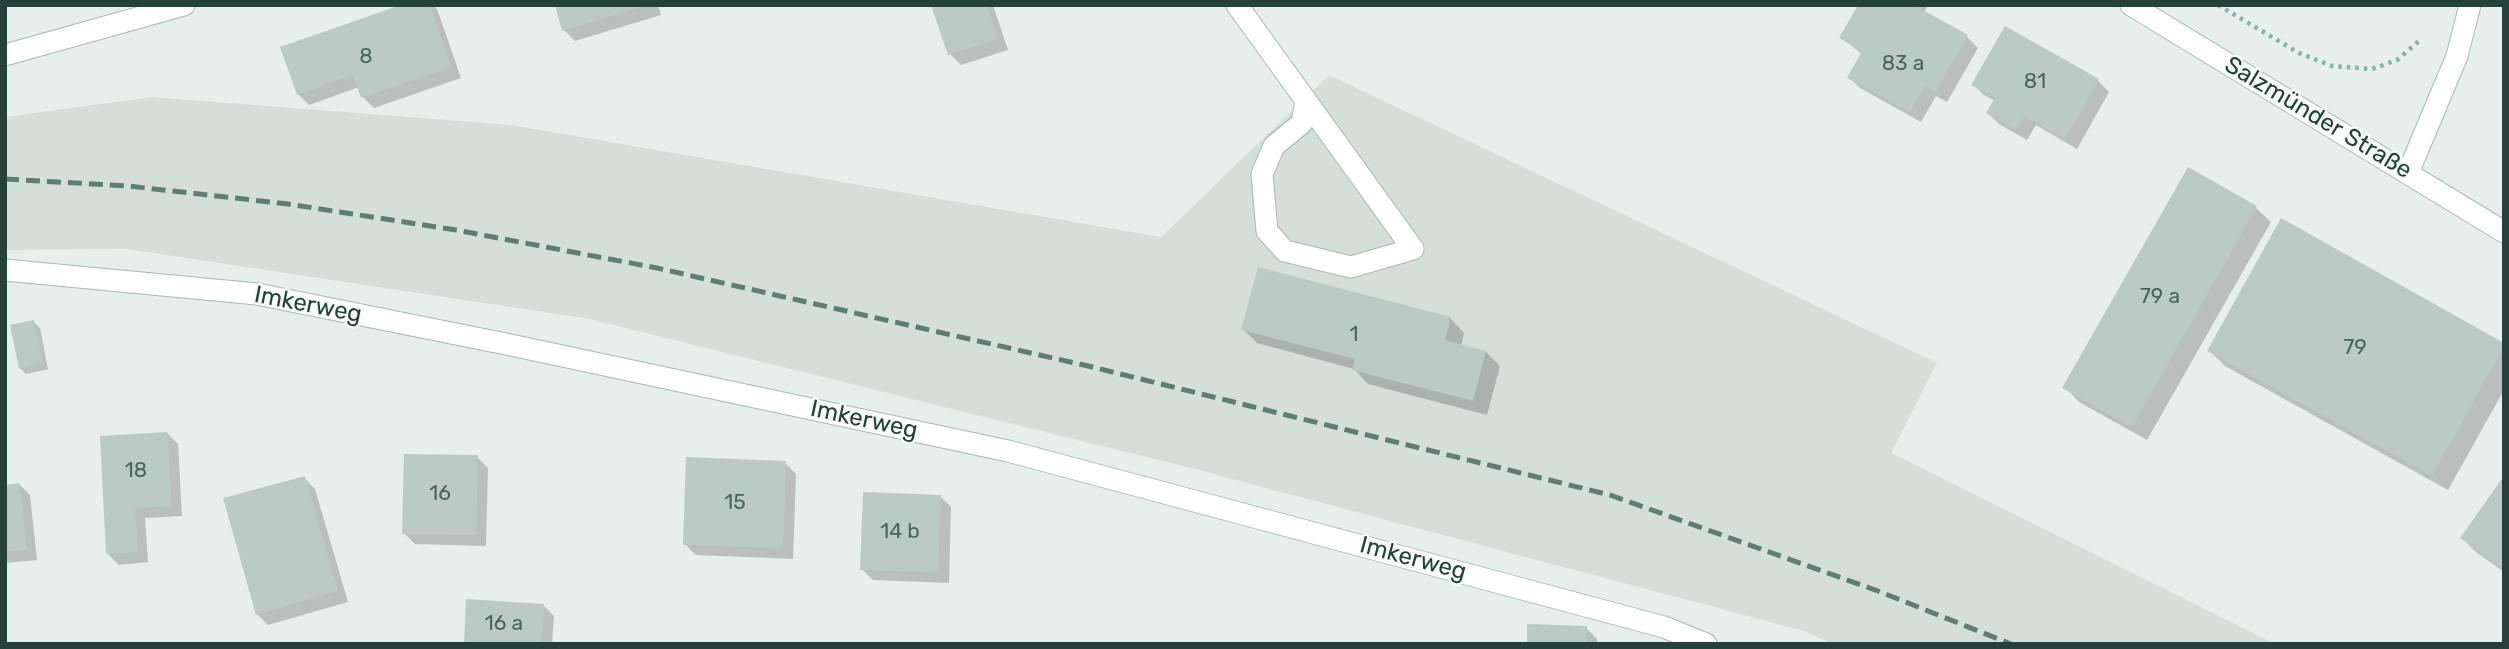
<!DOCTYPE html>
<html>
<head>
<meta charset="utf-8">
<style>
	body { margin:0 }
	#map { position:relative; width:2509px; height:649px; overflow:hidden; background:#e6efeb; font-family:Rubik,sans-serif }
	canvas { display:block }
	.frame { position:absolute; inset:0; border:7px solid #24423a; pointer-events:none }
</style>
</head>
<body>
<div id="map">
<canvas width="2509" height="649"></canvas>
<div class="frame"></div>
</div>
<script>
const ctx = document.querySelector('canvas').getContext('2d');
ctx.lineJoin = 'round';
function fill(path, color) {
  ctx.fillStyle = color;
  ctx.fill(path, 'evenodd');
}
function toPath(rows) {
  const path = new Path2D();
  for (const r of rows) {
    path.moveTo(r[0], r[1]);
    for (let i = 2; i < r.length; i += 2) path.lineTo(r[i], r[i + 1]);
  }
  return path;
}
function stroke(path, color, width, dash) {
  ctx.strokeStyle = color;
  ctx.lineWidth = width;
  ctx.lineCap = dash ? 'butt' : 'round';
  ctx.setLineDash(dash || []);
  ctx.stroke(path);
}
function label(font, color, halo, rows, align = 'center') {
  ctx.font = font + ' Rubik,sans-serif';
  ctx.lineWidth = 5;
  ctx.setLineDash([]);
  ctx.textBaseline = 'middle';
  ctx.strokeStyle = halo;
  ctx.fillStyle = color;
  for (const [text, x, y, turn = 0] of rows) {
    ctx.save();
    ctx.translate(x, y);
    ctx.rotate((+turn || 0) * Math.PI / 180);
    ctx.textAlign = isNaN(turn) ? turn : align;
    if (halo) ctx.strokeText(text, 0, 0);
    ctx.fillText(text, 0, 0);
    ctx.restore();
  }
}
fill(toPath([
	[1329,75,1937,363,1891,453,2275,644,1833,644,1804,631,1206,472,590,319,127,249,5,250,5,117,152,97,511,125,1161,237]
]), '#d4dfda');
fill(toPath([
	[407,5,433,5,437,9,461,78,374,108,363,97,359,87,309,105,298,94],
	[556,5,658,5,661,15,575,41,564,30],
	[933,5,993,5,1008,50,961,65,950,54],
	[1860,5,1928,5,1924,13,1967,37,1978,48,1947,102,1936,96,1921,122,1860,88,1849,77,1862,54,1842,38],
	[2005,28,2098,81,2109,92,2077,149,2036,125,2027,140,1999,124,1988,113,1995,101,1984,95,1973,84],
	[2189,169,2256,208,2271,222,2147,440,2079,402,2065,387],
	[1450,318,1464,333,1461,346,1486,352,1500,366,1487,415,1368,384,1354,369,1257,343,1243,329],
	[34,322,40,328,48,369,26,374,20,368],
	[2504,345,2504,390,2448,490,2225,366,2209,350],
	[167,433,178,444,182,516,145,518,148,562,119,565,108,554],
	[477,457,488,468,486,546,415,544,404,533],
	[785,463,796,474,793,559,696,555,685,544],
	[304,478,315,489,348,602,268,625,257,614],
	[2504,479,2504,572,2476,552,2462,538],
	[19,484,30,495,37,560,5,563,5,486],
	[940,496,951,507,949,583,873,580,862,569],
	[543,605,554,616,552,644,465,644],
	[1586,628,1597,639,1597,644,1528,644]
]), '#0003');
fill(toPath([
	[401,5,430,5,451,67,361,98,353,75,297,95,280,47],
	[555,5,645,5,645,6,562,31],
	[931,5,987,5,998,39,948,55],
	[1858,5,1914,5,1968,35,1936,92,1925,86,1910,112,1847,78,1862,51,1839,38],
	[2005,26,2099,79,2065,139,2024,116,2016,130,1986,113,1995,98,1971,85],
	[2188,167,2257,206,2132,427,2062,388],
	[2281,218,2504,343,2504,346,2432,476,2207,351],
	[1258,267,1451,317,1445,340,1486,351,1473,401,1352,370,1355,359,1241,330],
	[34,320,43,363,19,369,10,325],
	[167,432,172,506,135,508,138,552,106,554,100,436],
	[404,454,478,455,476,535,402,534],
	[686,457,786,461,783,548,683,545],
	[305,476,338,591,256,615,223,498],
	[2504,476,2504,570,2460,538],
	[19,483,27,549,5,552,5,485],
	[863,492,941,495,938,572,860,570],
	[466,599,544,604,541,644,464,644],
	[1527,624,1587,626,1586,644,1527,644]
]), '#bbcac4');
const service = toPath([
	[1237,5,1413,249,1351,267,1285,251,1267,231,1262,174,1274,146,1302,123,1306,101]
]);
const minor = toPath([
	[5,55,184,5],
	[5,270,257,294,506,344,1008,451,1664,627,1706,644]
]);
const secondary = toPath([
	[2131,5,2504,232],
	[2408,173,2457,56,2470,5]
]);
stroke(service, '#a8b8b2', 23);
stroke(minor, '#a8b8b2', 23);
stroke(secondary, '#a4bbb3', 23);
stroke(toPath([
	[2218,5,2299,53,2332,66,2372,69,2397,60,2419,41]
]), '#86b3a5', 4.5, [3.5, 5]);
stroke(service, '#fff', 21);
stroke(minor, '#fff', 21);
stroke(secondary, '#fff', 21);
stroke(toPath([
	[5,179,128,186,288,204,456,230,657,268,1088,366,1610,495,1878,591,2011,644]
]), '#5f7d75', 5, [14, 7]);
label('21px', '#4a645c', null, [
	["8",366,57],
	["83 a",1903,64],
	["81",2035,82],
	["79 a",2160,297],
	["1",1354,335],
	["79",2355,348],
	["18",136,471],
	["16",440,494],
	["15",735,503],
	["14 b",900,532],
	["16 a",504,624]
]);
label('24px', '#24423a', '#f7fbf9', [
	["Salzmünder Straße",2318,118,31],
	["Imkerweg",308,305,11],
	["Imkerweg",864,420,12],
	["Imkerweg",1413,559,15]
]);
</script>
</body>
</html>
